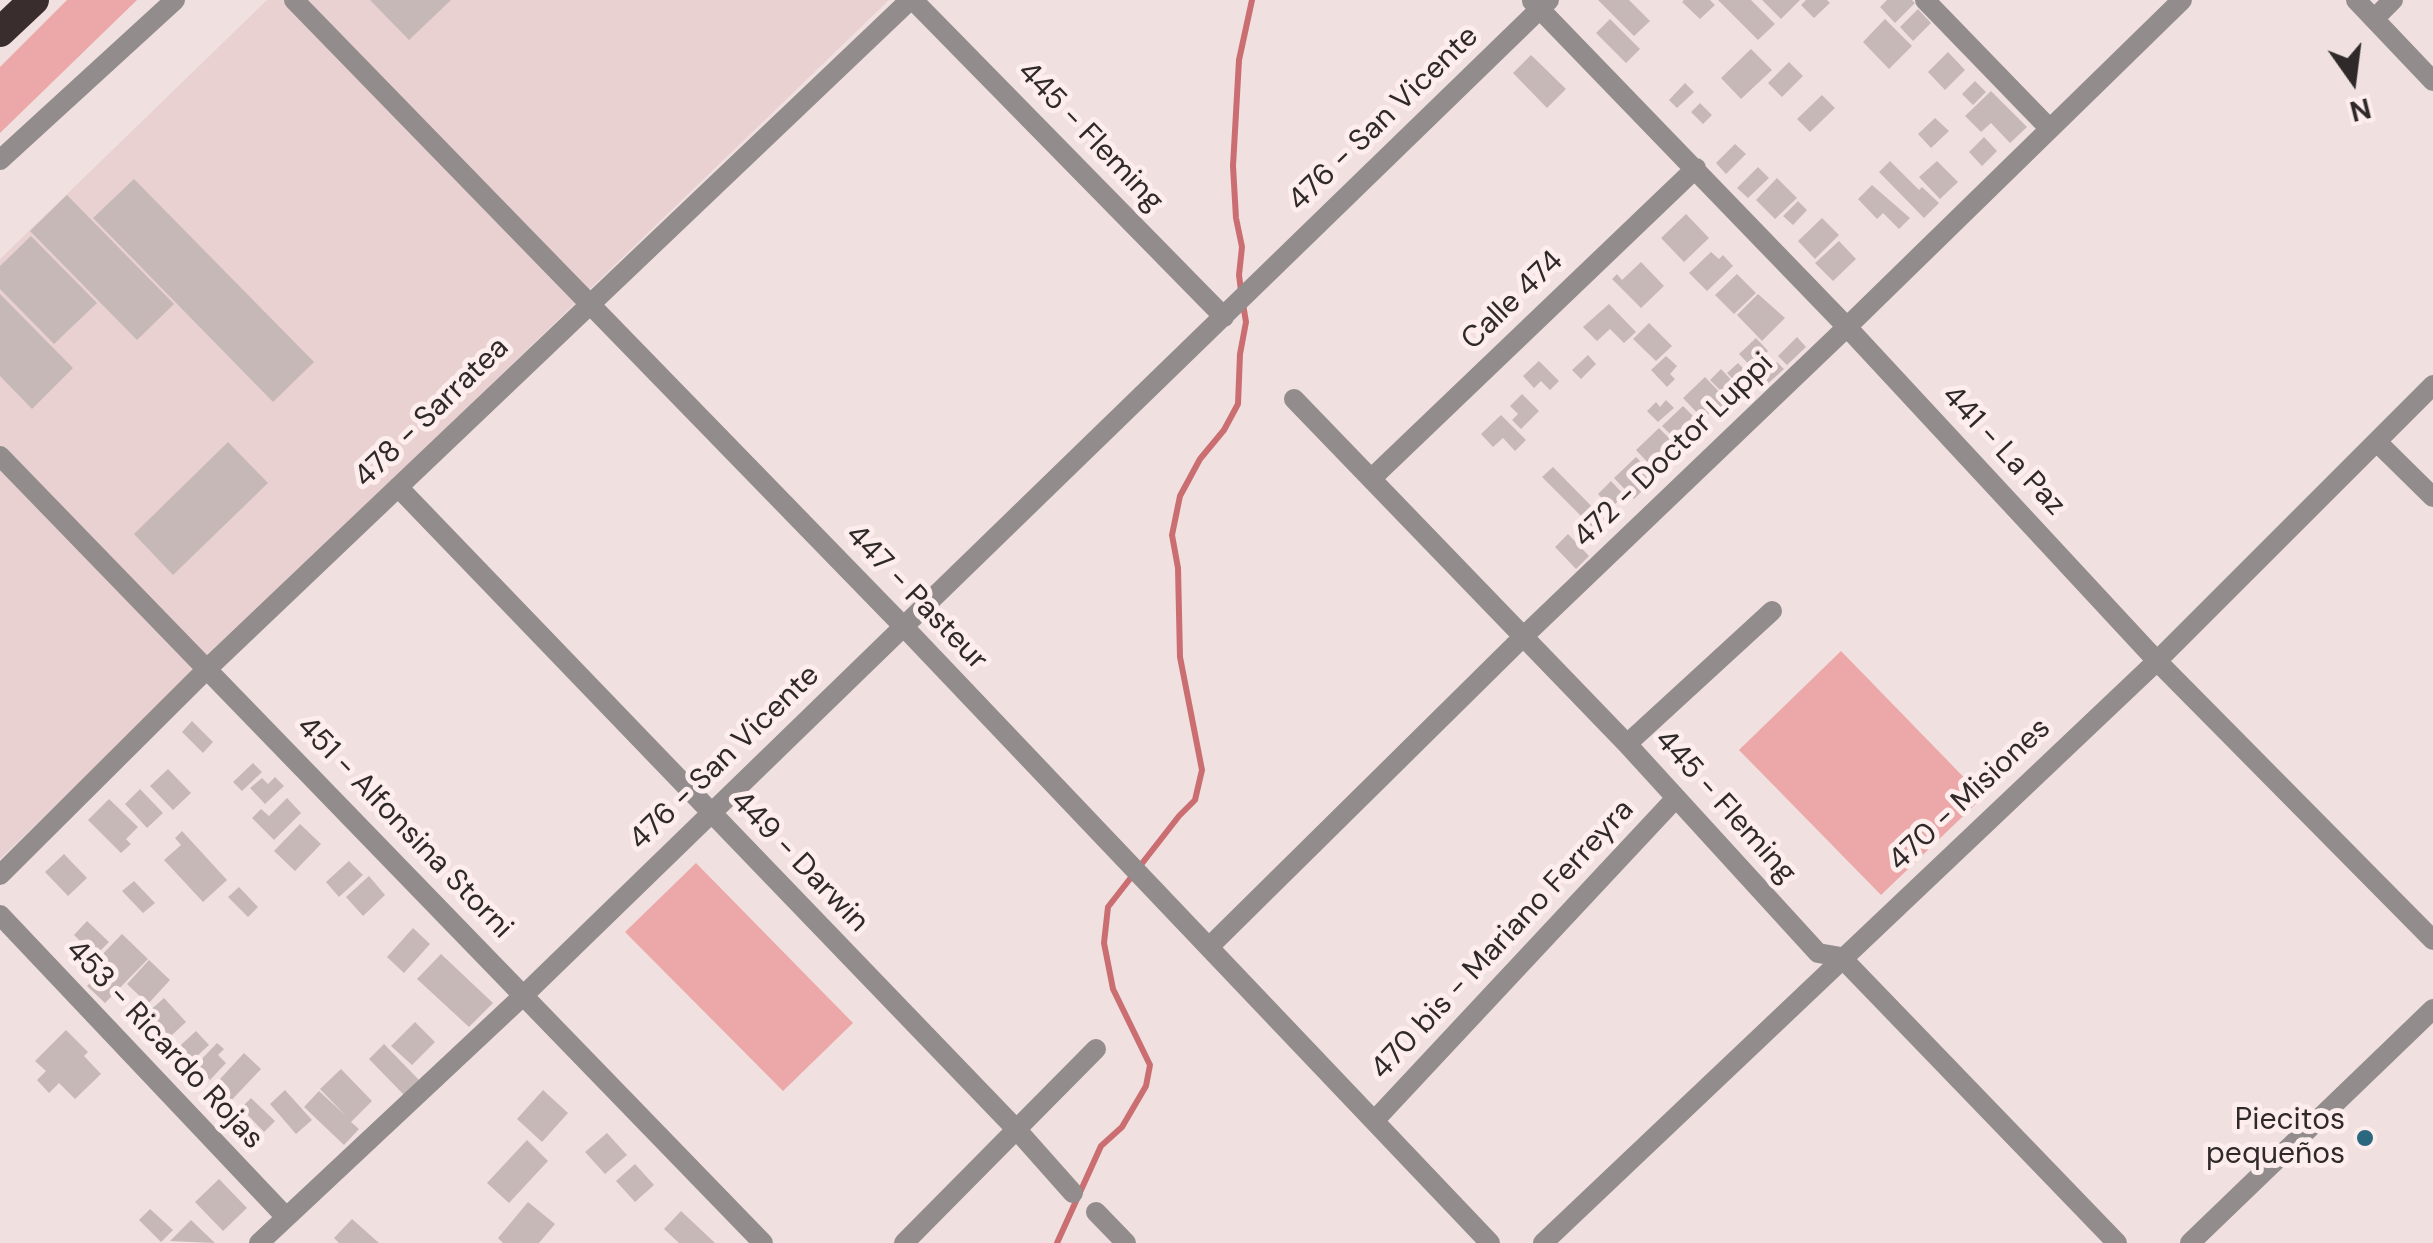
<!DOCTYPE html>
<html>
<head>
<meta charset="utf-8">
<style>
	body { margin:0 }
	#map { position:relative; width:2433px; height:1243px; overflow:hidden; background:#f0e0e0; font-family:"DM Sans",sans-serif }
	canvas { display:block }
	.north { position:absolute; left:2303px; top:30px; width:100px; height:100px; -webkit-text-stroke:8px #fdeded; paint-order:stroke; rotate:166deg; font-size:28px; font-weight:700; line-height:40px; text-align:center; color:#2f2929 }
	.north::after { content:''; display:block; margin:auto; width:35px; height:45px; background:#2f2929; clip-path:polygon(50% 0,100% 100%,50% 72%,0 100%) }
</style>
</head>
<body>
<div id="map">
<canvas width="2433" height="1243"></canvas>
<div class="north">N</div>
</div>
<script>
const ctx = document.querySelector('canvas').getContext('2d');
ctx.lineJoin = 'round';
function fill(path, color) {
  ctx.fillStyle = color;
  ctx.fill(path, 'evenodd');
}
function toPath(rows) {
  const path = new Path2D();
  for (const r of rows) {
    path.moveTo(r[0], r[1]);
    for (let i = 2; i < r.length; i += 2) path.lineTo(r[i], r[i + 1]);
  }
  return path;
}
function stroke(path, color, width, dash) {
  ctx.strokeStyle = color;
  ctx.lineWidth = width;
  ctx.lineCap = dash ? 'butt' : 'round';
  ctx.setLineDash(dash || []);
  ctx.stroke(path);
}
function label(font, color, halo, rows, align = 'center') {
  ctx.font = font + ' "DM Sans",sans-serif';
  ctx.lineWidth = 10;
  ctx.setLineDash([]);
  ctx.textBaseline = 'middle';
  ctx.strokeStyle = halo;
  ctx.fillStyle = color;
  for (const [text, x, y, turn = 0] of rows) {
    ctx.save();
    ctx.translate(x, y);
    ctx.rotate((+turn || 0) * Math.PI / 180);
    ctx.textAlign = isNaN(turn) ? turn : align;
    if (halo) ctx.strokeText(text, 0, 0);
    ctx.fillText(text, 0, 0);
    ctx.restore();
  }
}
fill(toPath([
	[267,0,889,0,0,859,0,259]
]), '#e9d1d1');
fill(toPath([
	[67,0,137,0,0,133,0,67],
	[1841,651,1983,797,1881,895,1739,750],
	[696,863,853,1023,783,1091,625,932]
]), '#eca8a8');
stroke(toPath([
	[1241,291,1239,275,1242,247,1236,218,1233,166,1239,60,1252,0],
	[1057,1243,1101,1146,1122,1127,1146,1086,1150,1065,1113,989,1104,943,1108,907,1179,816,1195,800,1202,770,1180,657,1178,568,1172,535,1180,496,1200,459,1224,430,1238,404,1240,354,1246,322,1243,304]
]), '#ca6e72', 6);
fill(toPath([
	[370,0,451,0,409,40],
	[1598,0,1629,0,1650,21,1634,36],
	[1684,0,1710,0,1715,5,1700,19,1682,2],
	[1718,0,1751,0,1775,24,1758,40],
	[1762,0,1800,0,1781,19],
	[1806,0,1827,0,1830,3,1814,18,1801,5],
	[1887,0,1912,0,1915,3,1895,23,1880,7],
	[1918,9,1931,23,1913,41,1900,27],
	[1610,19,1640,49,1626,63,1596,33],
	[1885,19,1912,46,1889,69,1863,42],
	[1751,49,1772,70,1741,99,1721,78],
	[1948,52,1965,70,1945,90,1928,72],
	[1531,55,1566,89,1547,108,1513,73],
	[1789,62,1803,76,1782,97,1768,83],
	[1975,81,1986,92,1973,105,1962,94],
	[1685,83,1694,92,1677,108,1669,100],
	[1991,91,2027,127,2010,143,1991,123,1981,132,1965,116],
	[1822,95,1835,108,1810,132,1797,119],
	[1700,103,1712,115,1703,124,1691,112],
	[1935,118,1949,131,1931,148,1918,134],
	[1984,137,1997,151,1982,166,1969,152],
	[1735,144,1746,154,1726,174,1716,163],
	[1890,161,1919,190,1922,187,1939,203,1924,218,1879,172],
	[1937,161,1958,182,1940,199,1919,177],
	[1758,167,1769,178,1748,198,1737,188],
	[1777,178,1797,198,1775,219,1756,200],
	[134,179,314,362,273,402,93,218],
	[1872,185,1910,218,1899,229,1883,213,1877,219,1858,199],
	[67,195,174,304,137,340,30,231],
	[1798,201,1807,210,1793,225,1783,216],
	[1686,214,1709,238,1684,262,1661,238],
	[1822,218,1839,235,1815,259,1798,241],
	[31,236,97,303,54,344,0,289,0,266],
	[1839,241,1856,259,1833,281,1815,263],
	[1711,252,1719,259,1723,255,1733,266,1707,291,1689,273],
	[1641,262,1664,286,1641,308,1612,279,1617,274,1622,280],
	[1737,274,1756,293,1734,314,1715,295],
	[0,294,73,368,32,409,0,376],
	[1758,294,1785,318,1762,341,1737,315],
	[1609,304,1636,332,1624,343,1610,329,1597,341,1583,327],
	[1649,323,1672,346,1656,361,1633,339],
	[1797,337,1806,347,1787,365,1778,356],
	[1756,338,1768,351,1760,359,1764,363,1767,360,1773,366,1777,362,1784,369,1763,388,1757,382,1761,377,1739,354],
	[1588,355,1596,364,1581,379,1572,370],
	[1666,356,1677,366,1670,374,1675,379,1667,387,1651,370],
	[1539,361,1559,381,1550,390,1541,381,1534,388,1523,376],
	[1738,363,1753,378,1745,385,1739,379,1736,382,1727,373],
	[1721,369,1737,386,1734,389,1739,394,1731,401,1710,380],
	[1705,377,1729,402,1716,415,1712,411,1703,419,1683,398],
	[1522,394,1539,411,1521,429,1512,420,1518,414,1510,406],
	[1666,400,1674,408,1658,422,1647,411,1656,402,1660,407],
	[1683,406,1703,426,1682,446,1662,426],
	[1501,415,1526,440,1515,451,1503,438,1493,447,1481,434],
	[1659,428,1676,445,1653,468,1636,450],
	[228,442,268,483,173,575,134,534],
	[1636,457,1656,477,1634,499,1614,478],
	[1553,467,1607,522,1597,532,1542,477],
	[1611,481,1624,495,1611,508,1598,494],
	[1568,534,1589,556,1576,569,1555,547],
	[192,721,213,742,203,753,182,732],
	[253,763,262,772,242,791,233,782],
	[168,769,191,793,173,810,150,786],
	[275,777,284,786,265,804,250,788,262,778,268,784],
	[140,789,163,813,147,828,125,804],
	[287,798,301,813,274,840,252,818,261,809,269,816],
	[109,799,138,827,126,839,131,844,121,853,88,820],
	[300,824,321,844,295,871,274,851],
	[182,831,227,880,203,902,164,860,181,845,175,838],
	[64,854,87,878,68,896,45,872],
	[349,861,363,875,339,897,326,882],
	[369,876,385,895,363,916,346,897],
	[134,881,155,903,143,913,122,891],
	[239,887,258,907,248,917,228,897],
	[87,921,109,942,95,956,74,935],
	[413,928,430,944,404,973,387,957],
	[122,934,148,959,105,1003,87,986,103,970,95,962],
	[441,954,493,1003,469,1027,417,979],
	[149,960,170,980,148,1004,127,984],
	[164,998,186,1022,159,1047,137,1022],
	[415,1022,435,1042,412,1065,391,1046],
	[66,1030,88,1052,84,1056,101,1074,75,1099,59,1083,49,1093,37,1080,46,1071,35,1061],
	[196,1031,209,1045,184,1068,171,1054],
	[217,1043,224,1049,218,1055,226,1063,210,1080,196,1065],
	[384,1044,419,1080,404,1095,369,1059],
	[244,1053,261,1069,226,1106,209,1091],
	[341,1069,372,1101,351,1122,359,1129,344,1145,304,1107,319,1091,346,1116,320,1089],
	[285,1090,312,1120,296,1134,270,1104],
	[543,1090,568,1113,542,1142,517,1119],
	[251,1098,275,1121,264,1132,241,1108],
	[607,1133,627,1155,605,1174,585,1152],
	[527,1140,548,1161,509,1203,487,1183],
	[635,1164,654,1185,635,1202,616,1181],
	[219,1179,247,1208,223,1231,195,1202],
	[528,1202,555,1224,539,1243,503,1243,498,1238],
	[150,1209,173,1230,161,1242,139,1220],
	[681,1211,715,1243,679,1243,664,1229],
	[352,1219,379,1243,339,1243,334,1238],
	[191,1220,215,1243,170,1241]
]), '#c7b8b8');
stroke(toPath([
	[294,0,905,628,1490,1243],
	[913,0,1224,317],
	[1925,0,2049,128],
	[2356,0,2433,81],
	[1532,1,1847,327,2157,661,2433,940],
	[2374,19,2393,0],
	[0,160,175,0],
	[1294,399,1627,744,1818,953,1841,957,2117,1243],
	[2377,442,2433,497],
	[0,456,763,1243],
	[1372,478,1696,168],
	[398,487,1017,1130,1073,1193],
	[1627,744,1772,611],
	[0,875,207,669,910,0],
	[0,915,285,1216],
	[1209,947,1524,636,1847,327,2182,0],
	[1374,1121,1675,799],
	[1096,1212,1126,1243],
	[259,1243,525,994,1549,0],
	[904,1243,1096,1049],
	[1543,1243,2157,661,2433,385],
	[2190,1243,2433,1009]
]), '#928c8c', 20);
stroke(toPath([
	[0,32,34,0]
]), '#392d2d', 30);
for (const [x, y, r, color] of [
	[2365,1138,10,"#2c6780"]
]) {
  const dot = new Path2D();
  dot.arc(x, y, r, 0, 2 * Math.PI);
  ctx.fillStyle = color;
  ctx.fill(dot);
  stroke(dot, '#fdeded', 4);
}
label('30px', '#2f2929', '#fdeded', [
	["476 - San Vicente",1384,119,-44],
	["445 - Fleming",1090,137,46],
	["Calle 474",1513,301,-44],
	["478 - Sarratea",432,413,-44],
	["472 - Doctor Luppi",1674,451,-44],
	["441 - La Paz",2003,451,47],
	["447 - Pasteur",916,598,46],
	["476 - San Vicente",725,758,-44],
	["470 - Misiones",1970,795,-43],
	["445 - Fleming",1725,807,48],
	["451 - Alfonsina Storni",404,828,46],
	["449 - Darwin",799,862,46],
	["470 bis - Mariano Ferreyra",1503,940,-47],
	["453 - Ricardo Rojas",164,1045,47]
]);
label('30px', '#2f2929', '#fdeded', [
	["Piecitos",2345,1121],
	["pequeños",2345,1155]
], 'right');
</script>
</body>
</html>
